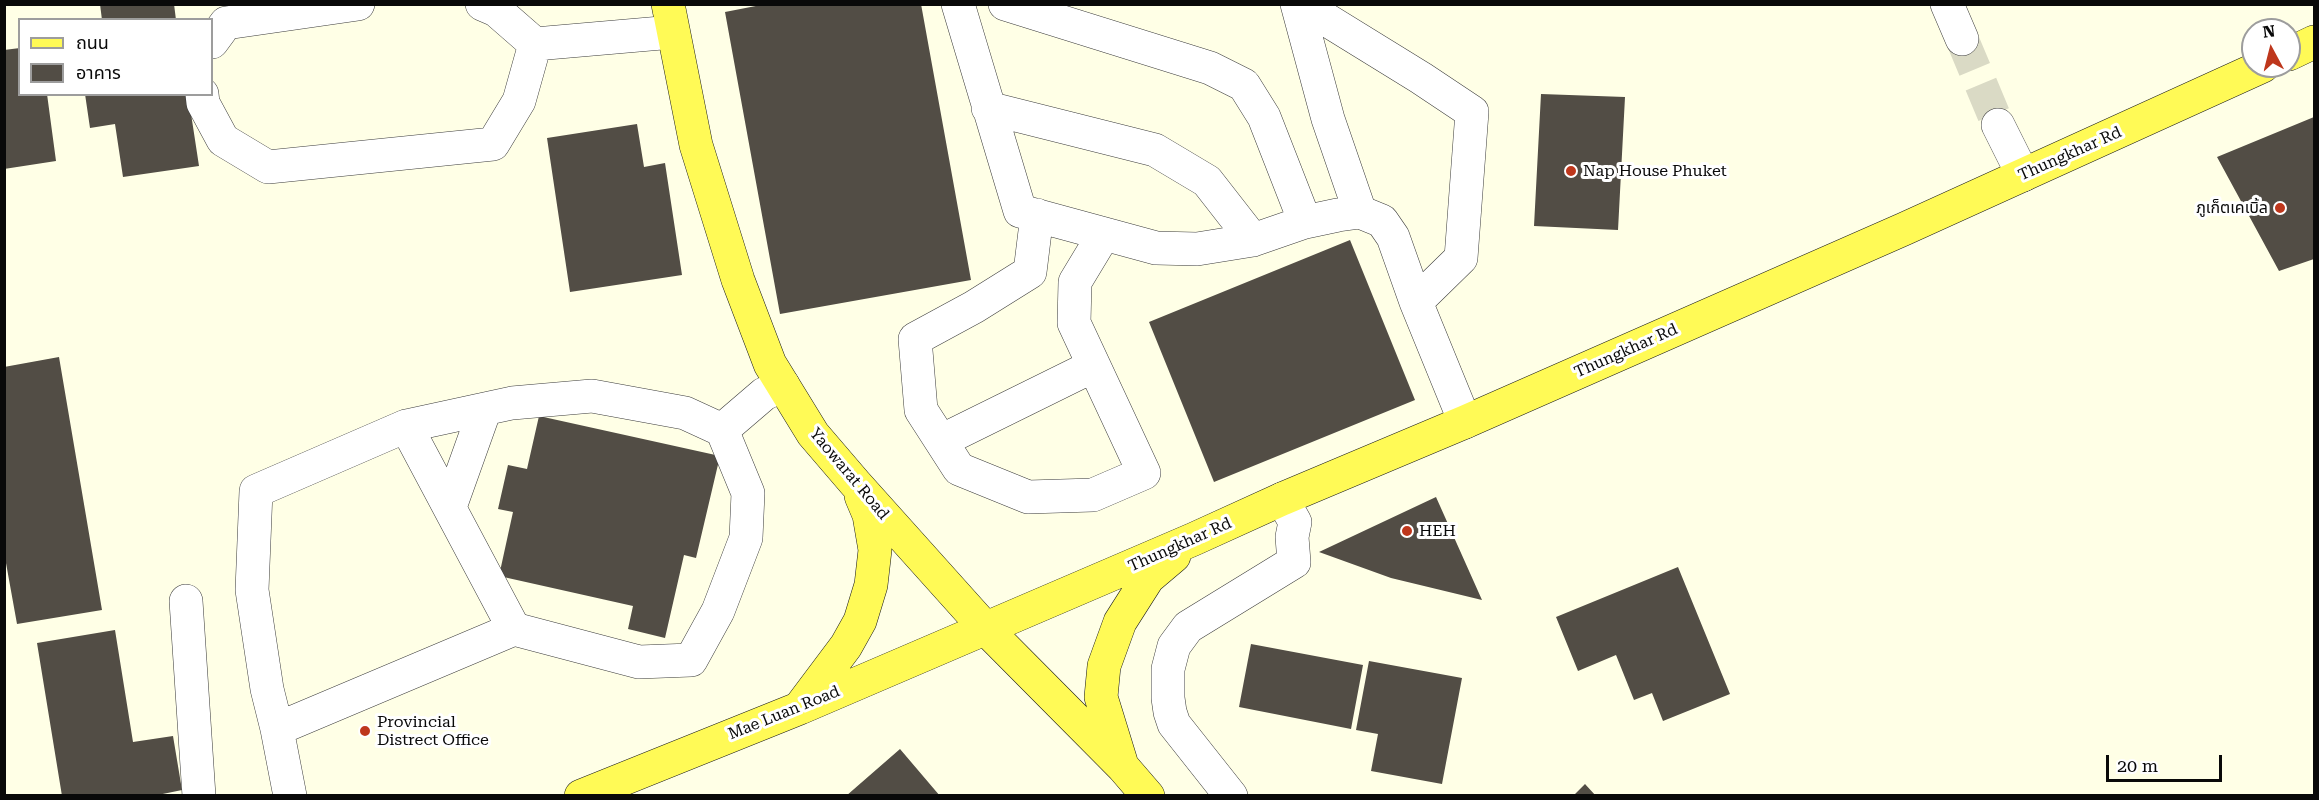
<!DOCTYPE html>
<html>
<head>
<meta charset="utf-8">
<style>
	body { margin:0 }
	#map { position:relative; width:2319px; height:800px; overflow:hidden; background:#ffffe6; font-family:"Roboto Serif","Noto Sans Thai",serif }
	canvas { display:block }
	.frame { position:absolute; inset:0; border:6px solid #090909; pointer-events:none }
	.legend { position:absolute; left:18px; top:18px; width:195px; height:78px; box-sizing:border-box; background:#fff; border:2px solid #9d9d9d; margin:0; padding:8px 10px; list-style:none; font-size:18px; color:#090909 }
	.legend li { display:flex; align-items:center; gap:12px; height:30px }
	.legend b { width:30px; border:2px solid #9d9d9d }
	.north { position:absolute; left:2241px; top:18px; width:60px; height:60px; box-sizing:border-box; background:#fff; border:2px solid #9d9d9d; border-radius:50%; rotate:353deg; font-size:16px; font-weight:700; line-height:24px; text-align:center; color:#090909 }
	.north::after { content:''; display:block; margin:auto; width:21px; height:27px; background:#be371c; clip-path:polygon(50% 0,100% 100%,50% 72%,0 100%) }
	.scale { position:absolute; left:2106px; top:755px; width:116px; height:27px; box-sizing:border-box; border:3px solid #090909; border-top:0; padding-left:8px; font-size:18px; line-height:21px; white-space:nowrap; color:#090909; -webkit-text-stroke:4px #fff; paint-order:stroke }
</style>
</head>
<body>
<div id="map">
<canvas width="2319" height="800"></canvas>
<div class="frame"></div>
<ul class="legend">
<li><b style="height:8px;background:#fffa56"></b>ถนน</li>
<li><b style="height:16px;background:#524d45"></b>อาคาร</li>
</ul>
<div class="north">N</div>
<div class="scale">20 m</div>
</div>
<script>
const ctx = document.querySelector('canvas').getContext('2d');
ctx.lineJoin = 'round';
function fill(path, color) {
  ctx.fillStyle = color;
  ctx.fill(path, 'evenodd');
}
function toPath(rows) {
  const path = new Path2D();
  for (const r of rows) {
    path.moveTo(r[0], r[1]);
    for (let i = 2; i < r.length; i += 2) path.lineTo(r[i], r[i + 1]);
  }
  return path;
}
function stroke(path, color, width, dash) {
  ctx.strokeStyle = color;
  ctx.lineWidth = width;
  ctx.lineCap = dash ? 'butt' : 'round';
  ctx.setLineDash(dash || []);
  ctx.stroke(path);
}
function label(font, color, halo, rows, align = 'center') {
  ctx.font = font + ' "Roboto Serif","Noto Sans Thai",serif';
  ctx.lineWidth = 6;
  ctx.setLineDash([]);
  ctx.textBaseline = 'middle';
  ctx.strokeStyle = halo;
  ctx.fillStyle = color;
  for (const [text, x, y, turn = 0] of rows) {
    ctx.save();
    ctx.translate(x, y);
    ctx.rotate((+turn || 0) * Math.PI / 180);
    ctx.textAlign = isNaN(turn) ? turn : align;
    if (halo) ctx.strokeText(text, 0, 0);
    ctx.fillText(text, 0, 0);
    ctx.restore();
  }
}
fill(toPath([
	[100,4,174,4,176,20,102,20],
	[766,4,921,4,971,280,780,314,725,12],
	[20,48,20,94,47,94,56,161,4,169,4,50],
	[85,94,188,94,199,166,123,177,115,124,90,128],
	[1541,94,1625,97,1618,230,1534,226],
	[2314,117,2314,259,2279,271,2217,157],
	[637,124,644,167,665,163,682,275,570,292,547,138],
	[1350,240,1415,400,1214,482,1149,322],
	[59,357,102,610,17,624,4,552,4,367],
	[539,416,720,456,696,558,684,555,665,638,628,629,633,606,499,576,513,512,498,509,508,465,527,469],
	[1436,497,1482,600,1391,578,1319,552],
	[1678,567,1730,694,1663,721,1652,693,1634,700,1616,655,1578,671,1556,617],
	[115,630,133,742,173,736,182,790,153,796,62,796,37,643],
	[1251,644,1363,665,1351,729,1239,707],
	[1369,661,1462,678,1442,784,1371,771,1378,734,1356,730],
	[900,749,940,796,846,796],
	[1585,784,1596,796,1573,796]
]), '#524d45');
stroke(toPath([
	[1962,39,1998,125]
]), '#dadac5', 33, [33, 16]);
const minor = toPath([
	[482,4,496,10,535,44,673,32],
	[958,4,1020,211,1156,248,1197,249,1253,240,1305,222,1338,215,1360,212,1382,221,1393,237,1416,302,1465,422],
	[1005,4,1210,68,1244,85,1264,117,1305,222],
	[1297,4,1328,119,1360,212],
	[1301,4,1421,78,1472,112,1461,258,1416,302],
	[1947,4,1962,39],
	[212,42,226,23,358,4],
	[202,94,203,103,223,140,268,167,493,144,519,101,535,44],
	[988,108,1155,150,1207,181,1253,240],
	[1998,125,2023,175],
	[1037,215,1030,272,974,307,915,339,921,410,959,469,1028,497,1093,495,1144,473,1074,323,1075,282,1104,234],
	[722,430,764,394,783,385],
	[941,441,1093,366],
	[450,507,485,409],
	[186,601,199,796],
	[277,729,514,629,639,662,691,660,718,611,746,538,748,493,722,430,685,413,592,396,512,403,406,426],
	[290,796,277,729,267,689,252,590,256,491,406,426,514,629],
	[1231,796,1174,724,1170,712,1168,698,1168,669,1174,646,1188,627,1294,562,1292,537,1295,522,1282,499]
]);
const major = toPath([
	[668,4,696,145,738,280,770,364,813,434,855,483,986,629,1123,767,1148,796],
	[2289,54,2314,42],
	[801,706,846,646,860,621,871,585,875,550,869,515,861,496],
	[1121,762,1101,697,1104,666,1120,622,1148,578,1174,556],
	[581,796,800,708,1194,539,1282,499,1465,422,1904,229,2263,66]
]);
stroke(minor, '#3c3c3c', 34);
stroke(major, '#1a1a1a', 34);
stroke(minor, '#fff', 33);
stroke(major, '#fffa56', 33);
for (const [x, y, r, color] of [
	[1571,171,6,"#be371c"],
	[2280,208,6,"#be371c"],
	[1407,531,6,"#be371c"],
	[365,731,6,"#be371c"]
]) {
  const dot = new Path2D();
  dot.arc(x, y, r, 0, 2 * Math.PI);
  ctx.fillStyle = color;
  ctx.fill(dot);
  stroke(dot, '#fff', 2);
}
label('16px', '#090909', '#fff', [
	["Thungkhar Rd",2070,154,-24],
	["Thungkhar Rd",1626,351,-24],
	["Yaowarat Road",849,474,50],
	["Thungkhar Rd",1180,545,-24],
	["Mae Luan Road",784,713,-22]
]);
label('16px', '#090909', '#fff', [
	["Nap House Phuket",1583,171],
	["ภูเก็ตเคเบิ้ล",2268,208,"right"],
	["HEH",1419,531],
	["Provincial",377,722],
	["Distrect Office",377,740]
], 'left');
</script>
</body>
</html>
